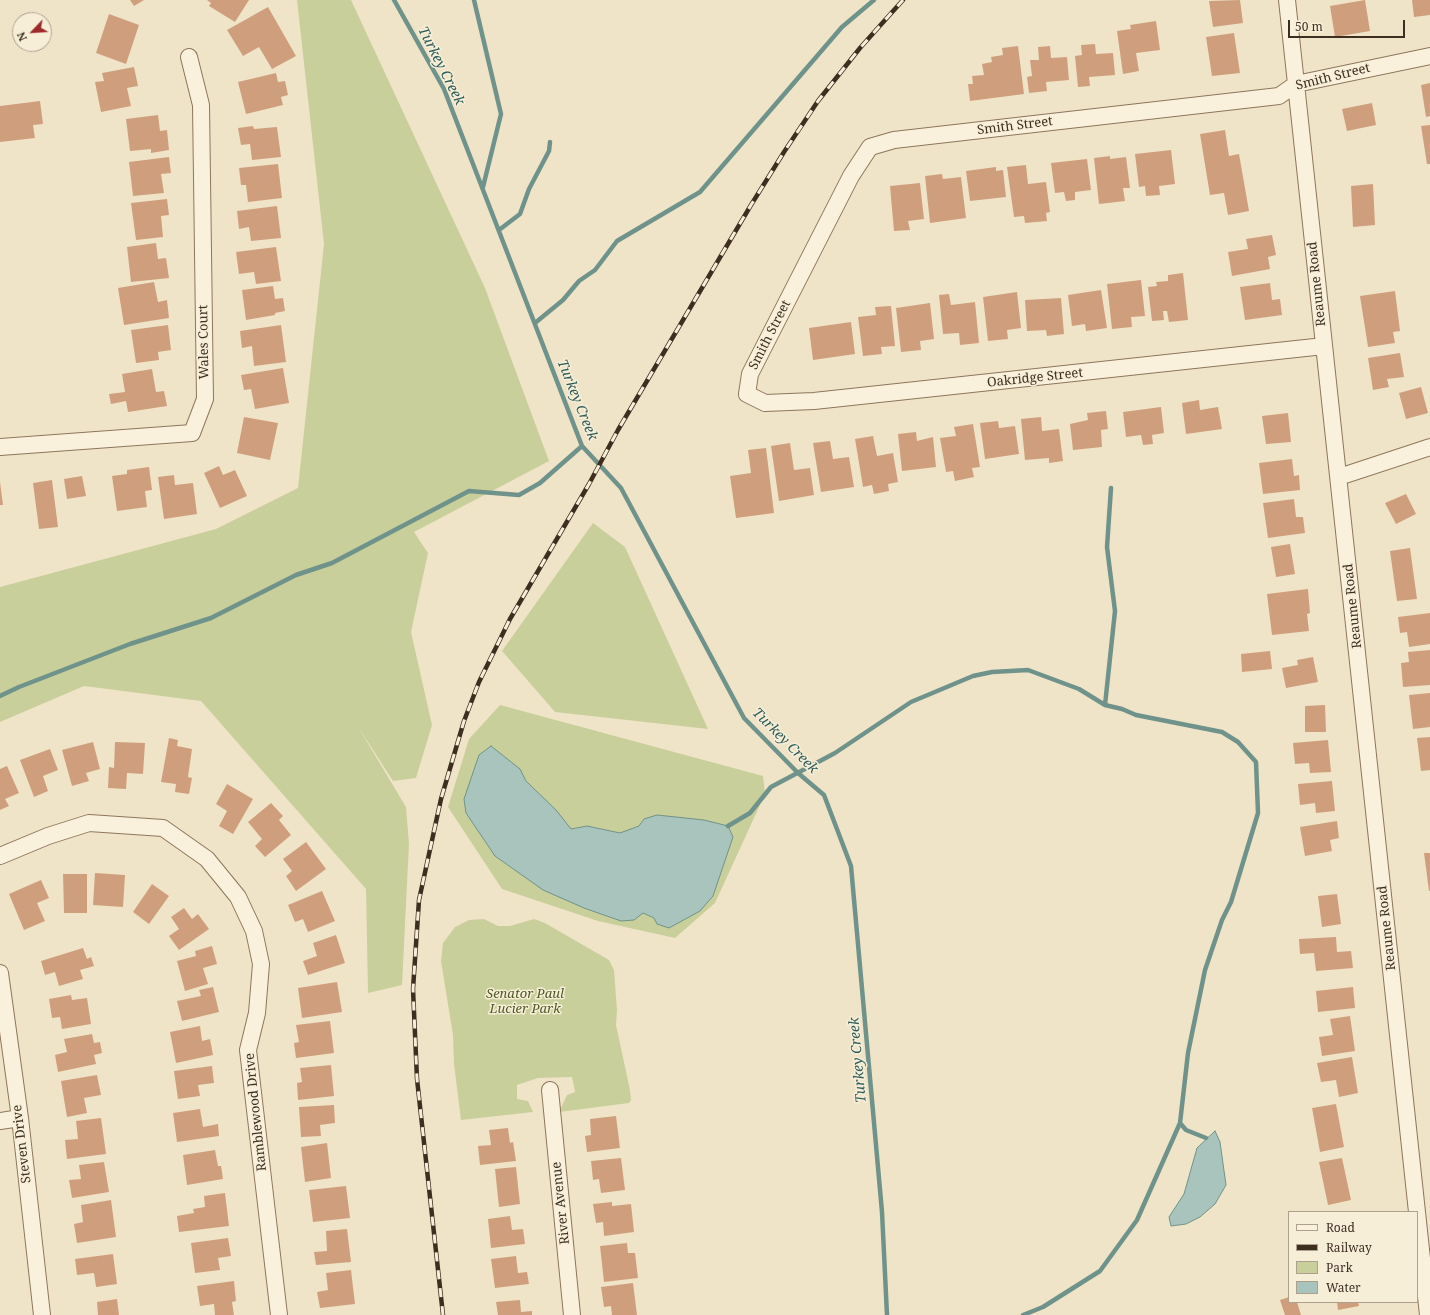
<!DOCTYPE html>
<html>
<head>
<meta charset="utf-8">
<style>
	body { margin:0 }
	#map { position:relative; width:1430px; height:1315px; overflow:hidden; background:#f0e4c8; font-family:"Noto Serif",serif }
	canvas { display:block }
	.legend { position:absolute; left:1288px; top:1211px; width:130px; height:92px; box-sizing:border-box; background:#f7eed8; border:1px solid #ada18e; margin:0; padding:5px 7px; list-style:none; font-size:12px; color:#3d2e20 }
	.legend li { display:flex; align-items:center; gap:8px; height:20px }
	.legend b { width:20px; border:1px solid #ada18e }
	.north { position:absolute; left:12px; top:12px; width:40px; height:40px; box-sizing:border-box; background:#f7eed8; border:1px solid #ada18e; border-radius:50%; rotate:245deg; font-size:11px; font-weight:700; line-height:16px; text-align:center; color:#3d2e20 }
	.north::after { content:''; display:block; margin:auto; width:14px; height:18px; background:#9e2a2b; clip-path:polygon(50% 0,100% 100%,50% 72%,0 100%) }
	.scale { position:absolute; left:1288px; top:20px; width:117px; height:18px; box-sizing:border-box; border:2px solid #3d2e20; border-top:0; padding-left:5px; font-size:12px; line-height:14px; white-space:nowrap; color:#3d2e20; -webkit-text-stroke:3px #f7eed8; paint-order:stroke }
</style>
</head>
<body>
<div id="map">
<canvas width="1430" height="1315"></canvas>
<ul class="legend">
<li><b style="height:5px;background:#faf1dc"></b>Road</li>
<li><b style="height:5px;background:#3d2e20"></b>Railway</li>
<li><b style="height:11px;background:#c9cf9b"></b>Park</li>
<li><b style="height:11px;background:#a9c4bc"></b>Water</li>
</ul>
<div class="north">N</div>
<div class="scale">50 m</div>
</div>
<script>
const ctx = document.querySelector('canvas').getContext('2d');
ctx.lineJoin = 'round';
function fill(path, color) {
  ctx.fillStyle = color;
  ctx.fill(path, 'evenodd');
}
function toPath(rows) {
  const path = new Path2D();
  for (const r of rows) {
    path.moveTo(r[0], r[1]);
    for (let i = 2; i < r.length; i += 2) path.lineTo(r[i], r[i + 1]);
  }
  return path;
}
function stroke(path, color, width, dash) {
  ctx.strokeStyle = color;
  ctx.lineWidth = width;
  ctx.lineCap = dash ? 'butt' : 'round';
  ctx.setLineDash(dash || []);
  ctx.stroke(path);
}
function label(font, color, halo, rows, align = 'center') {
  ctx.font = font + ' "Noto Serif",serif';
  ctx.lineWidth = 3;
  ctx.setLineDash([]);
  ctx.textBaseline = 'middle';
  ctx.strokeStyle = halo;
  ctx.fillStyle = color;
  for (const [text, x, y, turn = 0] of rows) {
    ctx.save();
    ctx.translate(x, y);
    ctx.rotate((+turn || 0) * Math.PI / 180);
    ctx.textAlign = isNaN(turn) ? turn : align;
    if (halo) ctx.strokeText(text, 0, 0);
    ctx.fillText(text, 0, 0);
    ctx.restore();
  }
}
fill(toPath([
	[297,0,351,0,485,288,549,461,414,532,428,553,411,632,432,725,416,778,393,781,357,725,406,807,409,844,402,985,368,993,366,889,201,701,84,686,0,722,0,587,216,529,298,488,324,244],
	[593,523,625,547,708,729,555,712,502,651],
	[500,705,763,776,765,794,715,903,675,938,598,921,502,889,448,807,469,739],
	[484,919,498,926,510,926,534,919,545,923,609,960,614,970,617,1010,616,1025,630,1090,631,1100,629,1103,559,1112,567,1095,575,1092,572,1077,538,1078,517,1085,517,1099,528,1101,533,1112,461,1120,454,1064,453,1035,441,961,443,943,455,927,469,920]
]), '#c9cf9b');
const water = toPath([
	[491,746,520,769,526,781,556,810,571,829,587,826,620,833,639,826,644,819,657,815,704,820,728,826,733,837,713,896,700,911,669,928,657,924,654,918,643,913,634,920,621,921,584,908,543,890,495,856,466,813,464,799,479,755,491,746],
	[1215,1131,1220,1142,1226,1185,1215,1204,1200,1217,1186,1224,1171,1226,1169,1217,1184,1194,1197,1148,1215,1131]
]);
fill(water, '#a9c4bc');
stroke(water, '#6f938a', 1);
stroke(toPath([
	[394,0,444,89,582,446,621,488,744,718,798,773,824,795,851,866,882,1212,887,1315],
	[474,0,501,114,483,187],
	[499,230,520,214,529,189,549,151,550,142],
	[535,323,563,300,579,281,595,270,617,241,700,192,842,27,874,0],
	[0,696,19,687,130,644,211,618,296,575,332,563,469,491,519,495,540,483,582,446],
	[1105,705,1115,611,1107,547,1111,488],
	[728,826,750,813,771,787,835,753,911,702,973,676,992,672,1028,670,1079,689,1105,705,1122,709,1136,715,1222,732,1238,742,1256,762,1258,813,1231,902,1222,920,1205,970,1188,1053,1180,1123,1137,1220,1100,1271,1043,1307,1023,1315],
	[1180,1123,1186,1130,1206,1138]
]), '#6f938a', 4.5);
fill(toPath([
	[130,0,144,0,134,6],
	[207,0,249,0,235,22,209,6,211,3],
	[1240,0,1243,23,1213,27,1209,1],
	[1365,0,1370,31,1335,37,1330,6],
	[1412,0,1430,0,1430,15,1414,17],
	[268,7,296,56,272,69,259,47,243,56,227,30],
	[109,14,139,25,126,64,96,53],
	[1156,21,1160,50,1136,53,1139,71,1123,74,1117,31,1131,29,1130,25],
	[1234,33,1240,73,1212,76,1206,37],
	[1095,44,1096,54,1113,53,1115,75,1089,77,1090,86,1078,87,1075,56,1082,55,1081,45],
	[1018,46,1024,94,970,101,968,84,973,84,972,76,984,75,982,64,992,62,991,57,1003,55,1002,48],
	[1050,46,1051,58,1067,57,1069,80,1046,82,1047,91,1029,93,1027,77,1032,76,1030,60,1039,60,1038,47],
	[134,67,138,86,127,88,131,106,101,112,95,82,104,81,102,73],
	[276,73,278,82,285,81,288,95,281,97,283,105,246,114,238,82],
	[1430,83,1430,116,1426,117,1421,85],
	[40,101,43,124,33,125,35,138,0,142,0,106],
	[1372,103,1376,125,1347,131,1342,109],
	[158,115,160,131,167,130,169,150,151,153,151,149,130,151,126,119],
	[1430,125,1430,164,1427,164,1421,126],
	[253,126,254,129,277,127,281,157,252,160,250,144,241,145,238,128],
	[1225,130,1229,156,1239,154,1249,211,1228,215,1224,193,1210,195,1200,134],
	[1171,150,1175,184,1159,186,1160,195,1146,196,1145,186,1139,187,1135,154],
	[1110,156,1110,159,1126,157,1130,188,1123,188,1125,201,1099,204,1094,158],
	[169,157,171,173,161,174,164,193,133,196,129,162],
	[1087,159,1091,190,1075,192,1075,200,1066,201,1064,192,1055,193,1051,163],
	[278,164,282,198,248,202,246,185,241,185,239,168],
	[1026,165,1028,184,1046,182,1050,212,1046,213,1047,221,1025,223,1024,216,1014,217,1007,167],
	[996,167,996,171,1003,170,1006,197,970,201,966,171],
	[942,174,943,179,961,177,966,218,930,223,925,176],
	[920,183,924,219,908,221,910,230,894,231,890,186],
	[1373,184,1375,225,1353,227,1351,186],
	[167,199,169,215,161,216,163,237,136,240,131,203],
	[277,206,281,238,251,241,249,227,239,229,237,211],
	[1272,235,1276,255,1268,257,1270,269,1232,276,1228,252,1248,249,1246,239],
	[156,243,158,259,166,258,169,278,131,282,127,247],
	[276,247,281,281,256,284,254,272,239,274,236,252],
	[1183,273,1188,320,1169,322,1167,311,1163,311,1164,320,1152,321,1148,287,1157,286,1156,282,1168,281,1168,275],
	[1141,280,1145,316,1131,317,1132,327,1112,329,1107,284],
	[154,282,158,302,167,300,169,318,124,325,118,288],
	[1270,283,1272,300,1280,299,1282,315,1245,320,1240,287],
	[273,286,275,299,283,298,285,311,275,313,275,315,246,320,242,290],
	[1101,290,1107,328,1086,331,1085,324,1072,326,1068,295],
	[1395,291,1400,331,1393,332,1395,343,1368,347,1360,296],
	[1017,292,1021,328,1007,330,1008,339,988,341,983,297],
	[949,294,951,305,975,302,979,343,960,345,959,333,943,334,939,295],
	[1061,298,1064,334,1047,336,1046,330,1027,331,1025,300],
	[930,303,934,339,920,341,921,350,901,352,896,308],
	[891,306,895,346,881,347,882,354,863,356,858,317,876,315,875,307],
	[851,322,855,354,813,360,809,328],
	[168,325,171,350,158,352,159,360,136,363,131,330],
	[281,325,286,362,254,366,252,346,242,348,240,331],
	[1400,353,1404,377,1387,379,1389,387,1373,390,1368,358],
	[283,368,289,403,255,409,251,389,244,390,241,375],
	[152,369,156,392,164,391,167,406,128,412,126,401,111,404,109,394,125,392,122,374],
	[1421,387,1428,413,1406,419,1399,393],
	[1199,400,1200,410,1218,407,1222,429,1186,434,1182,403],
	[1161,407,1164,433,1152,435,1153,444,1143,445,1141,435,1126,437,1123,412],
	[1106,411,1108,429,1101,430,1102,447,1073,450,1070,424,1088,420,1087,413],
	[1288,413,1291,442,1266,444,1262,416],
	[244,417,278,423,270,460,237,453],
	[1041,417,1042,431,1059,429,1063,461,1049,463,1049,458,1025,460,1021,419],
	[998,421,999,428,1015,426,1019,454,985,459,980,423],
	[973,424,980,467,972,468,974,477,955,481,953,471,946,472,940,438,956,436,954,427],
	[916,432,917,441,933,437,936,467,902,471,898,434],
	[873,436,877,456,893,453,898,482,888,484,889,491,874,494,872,485,863,487,855,439],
	[830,441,833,459,849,457,854,487,821,492,813,443],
	[790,443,794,470,810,468,814,495,779,501,771,446],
	[766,448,774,513,736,518,730,476,751,473,748,450],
	[1292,459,1294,476,1299,475,1300,490,1263,494,1259,463],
	[219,466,223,475,235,470,247,496,220,508,204,473],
	[149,467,152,490,145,491,147,507,117,511,112,476,127,474,127,470],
	[174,475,175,485,193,483,197,514,164,519,158,477],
	[82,476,86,496,67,499,64,479],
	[52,480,58,527,39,529,33,483],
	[0,482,3,505,0,505],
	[1406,494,1416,514,1396,524,1385,503],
	[1294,499,1296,517,1303,517,1305,533,1268,538,1263,503],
	[1290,544,1295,574,1276,577,1271,547],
	[1410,548,1417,599,1397,601,1390,551],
	[1308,589,1310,613,1307,614,1309,631,1272,635,1267,594],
	[1430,613,1430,644,1409,647,1407,632,1400,633,1398,617],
	[1430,650,1430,685,1403,687,1401,663,1409,662,1408,652],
	[1270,651,1272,669,1242,672,1241,654],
	[1313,657,1318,682,1286,688,1282,668,1298,665,1297,660],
	[1430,693,1430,727,1413,729,1409,695],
	[1325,705,1326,732,1305,732,1305,706],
	[1430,737,1430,770,1421,771,1417,738],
	[169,738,178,740,177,746,192,749,188,777,192,778,189,794,175,792,176,784,161,782],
	[1328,740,1331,772,1310,773,1309,763,1295,764,1293,743],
	[93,742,100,769,86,773,89,781,72,786,62,750],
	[115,742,145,743,143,774,127,773,126,789,108,788,109,767,114,768],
	[50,749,58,770,43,776,48,791,34,797,20,760],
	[7,766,19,793,5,799,9,806,0,810,0,769],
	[1332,781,1335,811,1316,813,1315,803,1300,805,1298,784],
	[227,784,253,799,233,834,219,826,227,811,216,804],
	[271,803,283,816,279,820,291,835,265,857,255,846,262,839,248,822],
	[1337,821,1339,838,1330,840,1332,851,1305,856,1300,827],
	[306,842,326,869,296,891,286,876,292,871,283,859],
	[1424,853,1430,853,1430,891,1429,891],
	[95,873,125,875,123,907,93,905],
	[63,874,87,874,87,913,64,913],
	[41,880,49,898,37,903,45,921,24,930,9,894],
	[152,884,169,896,149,924,133,912],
	[322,891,335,921,308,932,303,919,295,922,288,905],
	[1337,894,1341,924,1322,927,1318,896],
	[184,908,192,919,198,914,209,929,179,950,169,936,179,929,171,917],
	[336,935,345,963,308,975,303,961,317,956,313,943],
	[1336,937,1337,952,1351,951,1353,968,1316,971,1314,953,1300,954,1299,939],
	[212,946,217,964,203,968,208,984,185,991,177,961,196,956,195,951],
	[83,948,87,959,91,957,94,966,80,970,83,979,59,986,55,972,45,975,41,961],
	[337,982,342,1012,302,1018,298,988],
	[213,987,219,1012,182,1021,177,1001,201,996,199,990],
	[1353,987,1355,1008,1318,1012,1316,991],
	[71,995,72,1000,87,998,91,1024,62,1029,60,1017,52,1018,49,999],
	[1350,1016,1355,1051,1322,1056,1319,1037,1333,1035,1330,1019],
	[330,1021,334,1053,296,1058,294,1043,299,1042,296,1025],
	[200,1026,202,1041,210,1039,213,1055,176,1063,170,1032],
	[92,1034,94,1043,100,1042,102,1053,94,1055,96,1064,58,1072,55,1055,67,1052,64,1039],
	[1352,1057,1358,1093,1339,1097,1336,1080,1321,1082,1317,1063],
	[331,1065,334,1096,298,1100,297,1083,302,1082,300,1068],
	[212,1066,214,1083,198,1085,200,1096,178,1099,174,1071],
	[97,1075,101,1095,84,1098,87,1113,67,1117,61,1081],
	[1336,1104,1344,1147,1320,1152,1312,1108],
	[334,1105,335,1123,320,1125,321,1136,301,1137,299,1107],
	[200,1109,203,1127,218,1124,219,1136,177,1142,173,1113],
	[616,1116,620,1148,587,1152,585,1136,591,1135,590,1119],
	[101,1118,106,1154,67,1159,65,1140,78,1139,76,1121],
	[508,1128,510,1143,513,1142,516,1161,480,1165,478,1146,491,1145,489,1130],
	[327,1143,331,1178,305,1182,301,1147],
	[215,1150,218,1166,221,1166,223,1179,187,1185,183,1155],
	[621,1158,625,1190,601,1193,599,1179,593,1180,591,1161],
	[1342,1158,1351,1200,1328,1205,1319,1162],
	[104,1162,109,1192,72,1198,69,1180,81,1179,79,1165],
	[516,1167,520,1204,499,1207,495,1169],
	[346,1186,350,1218,313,1222,309,1190],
	[225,1193,229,1226,179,1232,177,1216,194,1213,193,1209,205,1207,204,1196],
	[111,1200,116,1237,77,1243,74,1224,83,1222,81,1205],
	[612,1202,612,1206,631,1204,634,1232,604,1236,603,1222,596,1223,593,1204],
	[510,1216,512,1230,523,1229,525,1244,491,1248,488,1219],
	[347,1229,351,1262,316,1265,314,1252,327,1251,326,1231],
	[228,1238,231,1256,218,1258,220,1270,195,1273,191,1243],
	[627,1243,628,1253,635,1253,638,1278,604,1282,600,1246],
	[113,1254,117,1284,96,1287,94,1273,77,1275,75,1259],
	[516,1256,518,1273,527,1272,529,1284,495,1288,491,1259],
	[351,1270,355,1304,320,1308,317,1292,328,1290,326,1273],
	[234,1281,236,1301,232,1302,234,1315,215,1315,214,1304,200,1306,197,1286],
	[633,1283,637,1315,612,1315,611,1306,604,1307,601,1287],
	[1289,1297,1289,1302,1297,1302,1301,1315,1285,1315,1280,1300],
	[117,1299,119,1315,98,1315,97,1302],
	[520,1300,521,1312,532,1311,532,1315,498,1315,496,1302],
	[1337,1302,1358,1302,1359,1306,1338,1310]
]), '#cf9f7d');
const minor = toPath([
	[1287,0,1417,1212],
	[1324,346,814,401,765,403,747,394,750,374,851,176,870,147,894,140,1279,96,1296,84,1430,56],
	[0,447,192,433,205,399,201,105,189,57],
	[1339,477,1430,447],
	[0,856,48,836,89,823,163,828,207,859,238,897,254,931,261,964,257,1013,248,1050,279,1315],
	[0,973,20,1118,42,1315],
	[550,1090,572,1315],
	[0,1121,20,1118],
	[1417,1212,1428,1315]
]);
stroke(minor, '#8d765c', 18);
stroke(minor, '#faf1dc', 16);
const rail = toPath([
	[443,1315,417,1079,413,989,419,900,441,799,464,721,479,682,510,619,589,484,618,430,751,205,784,152,818,101,860,48,903,0]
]);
stroke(rail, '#3d2e20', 4.5);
stroke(rail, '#f7eed8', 3, [9]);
label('13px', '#3d2e20', '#f7eed8', [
	["Smith Street",1333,77,-14],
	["Smith Street",1015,126,-7],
	["Reaume Road",1317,284,-96],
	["Smith Street",770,335,-63],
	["Wales Court",204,342,-91],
	["Oakridge Street",1035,378,-6],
	["Reaume Road",1353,606,-96],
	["Reaume Road",1387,928,-96],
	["Ramblewood Drive",256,1112,-96],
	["Steven Drive",22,1144,-97],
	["River Avenue",561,1203,-96]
]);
label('italic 13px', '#4d5a26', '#f7eed8', [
	["Senator Paul",525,994],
	["Lucier Park",525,1009]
]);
label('italic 14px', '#2f5d5a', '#f7eed8', [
	["Turkey Creek",441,66,63],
	["Turkey Creek",577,400,68],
	["Turkey Creek",785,741,45],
	["Turkey Creek",858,1060,-95]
]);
</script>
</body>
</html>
